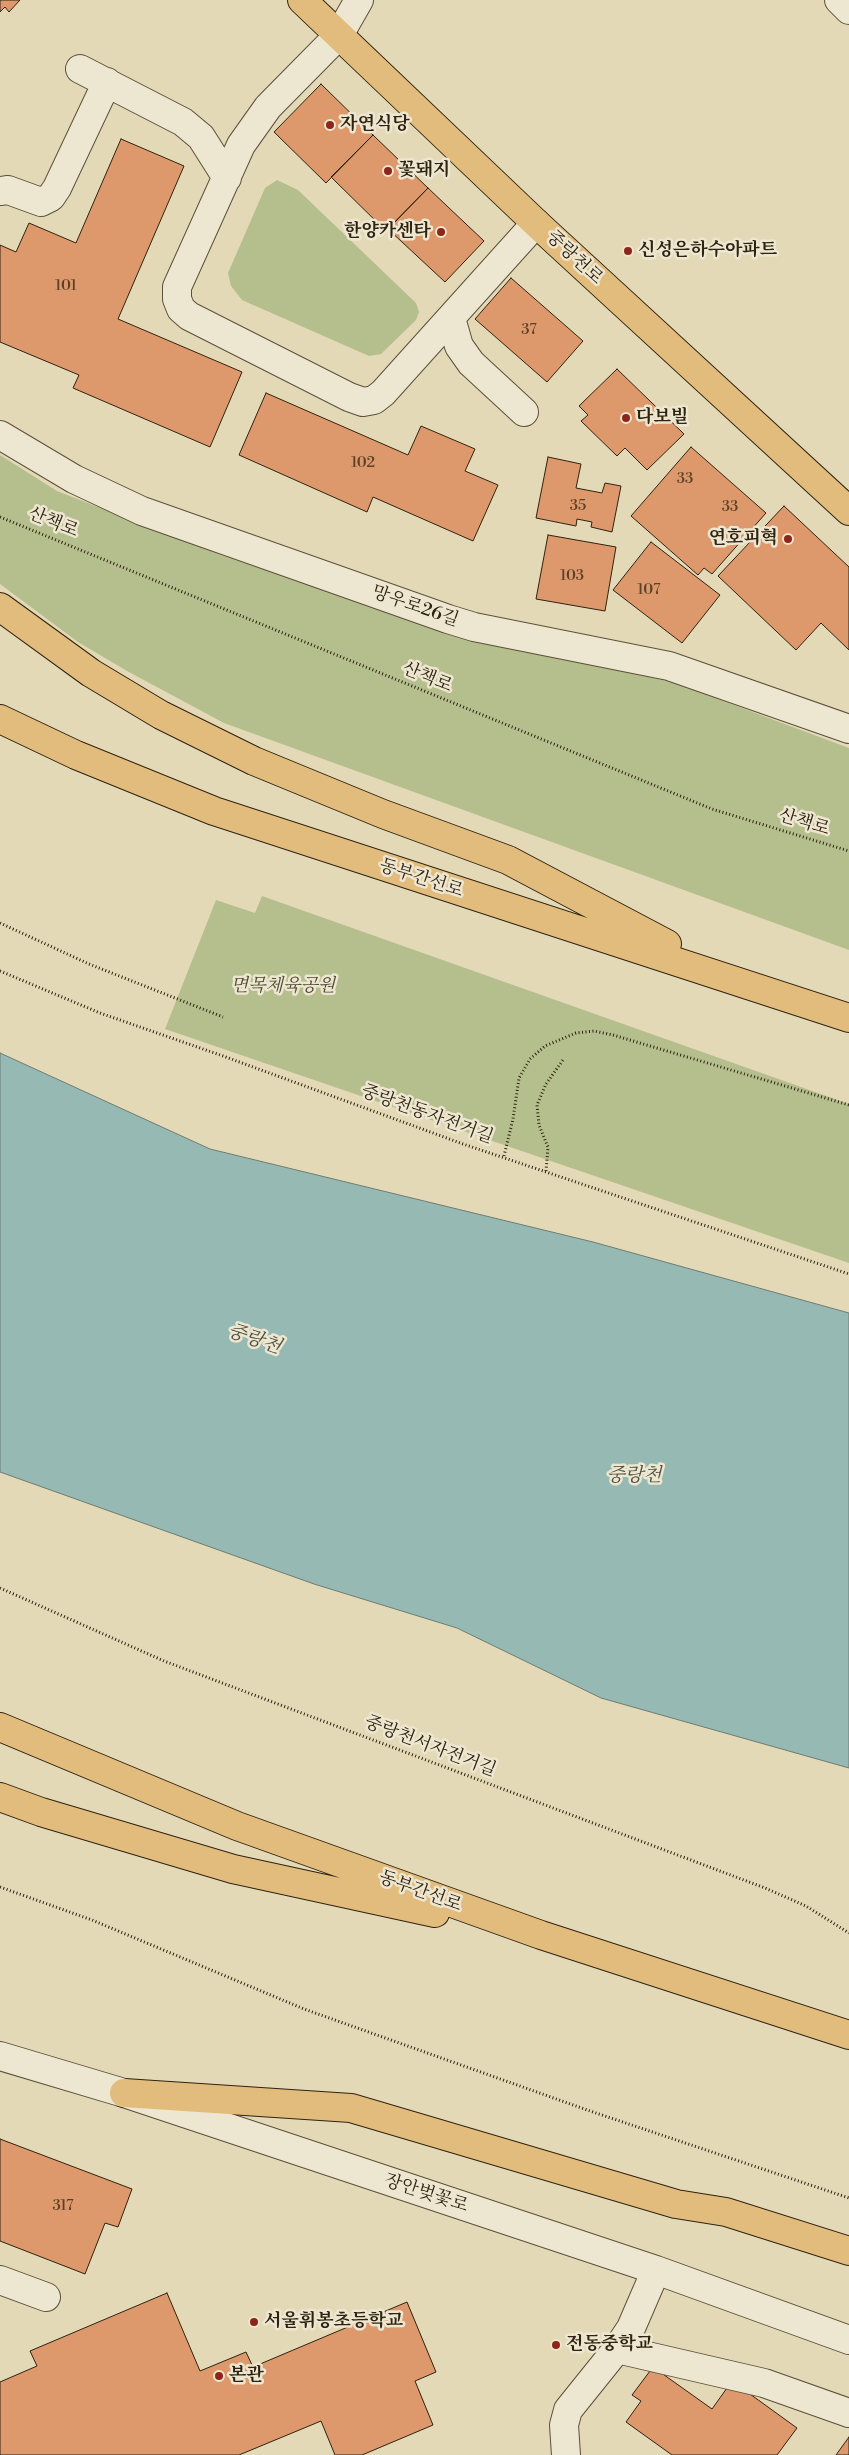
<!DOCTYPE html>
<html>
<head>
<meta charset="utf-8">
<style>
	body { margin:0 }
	canvas { display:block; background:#e3d9b7 }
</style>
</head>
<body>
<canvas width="849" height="2455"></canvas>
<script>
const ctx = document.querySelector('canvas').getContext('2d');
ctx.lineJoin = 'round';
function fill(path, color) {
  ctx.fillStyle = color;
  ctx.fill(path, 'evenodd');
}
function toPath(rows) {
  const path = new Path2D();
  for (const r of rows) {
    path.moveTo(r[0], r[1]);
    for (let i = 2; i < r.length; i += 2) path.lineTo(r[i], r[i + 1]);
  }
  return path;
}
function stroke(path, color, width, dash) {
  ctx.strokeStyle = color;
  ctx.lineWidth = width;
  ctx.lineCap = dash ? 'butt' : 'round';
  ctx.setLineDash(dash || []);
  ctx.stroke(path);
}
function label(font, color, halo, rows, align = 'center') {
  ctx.font = font + ' "Libre Bodoni","Noto Serif KR",serif';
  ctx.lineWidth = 5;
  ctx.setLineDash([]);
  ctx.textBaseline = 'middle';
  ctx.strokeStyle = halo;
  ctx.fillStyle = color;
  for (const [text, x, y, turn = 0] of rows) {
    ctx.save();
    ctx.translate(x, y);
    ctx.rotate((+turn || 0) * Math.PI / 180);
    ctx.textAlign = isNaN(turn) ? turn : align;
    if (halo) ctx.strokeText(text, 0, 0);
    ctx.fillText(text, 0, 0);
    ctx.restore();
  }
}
fill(toPath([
	[277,180,298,190,416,303,419,312,416,320,381,354,369,356,242,300,231,286,228,273,265,188],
	[0,455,57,491,221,555,447,631,675,683,849,748,849,950,224,723,127,671,78,642,0,584],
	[262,896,849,1104,849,1263,165,1029,216,900,255,913]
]), '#b5bf8e');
const water = toPath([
	[0,1053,210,1149,593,1242,849,1313,849,1768,601,1698,457,1628,314,1584,0,1472,0,1053]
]);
fill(water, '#96b9b4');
stroke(water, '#6d7d72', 1);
const building = toPath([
	[0,0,20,0,9,12,5,7,0,12,0,0],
	[321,84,373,135,326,183,274,132,321,84],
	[373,135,428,188,386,231,331,177,373,135],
	[121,139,184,166,118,319,242,372,210,447,73,388,79,375,0,342,0,245,16,252,29,223,76,243,121,139],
	[428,188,484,241,445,282,388,229,428,188],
	[511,278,583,341,547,382,475,319,511,278],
	[617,369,684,434,647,470,625,448,617,456,581,421,588,415,579,406,617,369],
	[266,393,408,455,421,426,475,449,465,471,498,485,473,541,373,497,367,512,239,455,266,393],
	[691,447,766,513,712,574,704,568,698,575,631,516,691,447],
	[548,457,581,464,576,488,602,493,605,483,621,486,612,532,591,527,592,522,577,519,576,526,536,518,548,457],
	[784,506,849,567,849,650,821,623,796,650,718,576,784,506],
	[548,535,616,547,605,611,536,599,548,535],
	[651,542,720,595,682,643,613,590,651,542],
	[0,2139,132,2189,118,2227,105,2223,85,2274,0,2241,0,2139],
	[167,2293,200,2371,246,2352,253,2367,407,2302,436,2372,415,2381,433,2425,362,2455,335,2455,321,2421,239,2455,0,2455,0,2382,37,2366,30,2351,167,2293],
	[653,2367,712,2409,732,2381,797,2428,777,2455,672,2455,626,2422,641,2401,632,2395,653,2367],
	[849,2437,849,2455,836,2455,849,2437]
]);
fill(building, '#dd986c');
stroke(building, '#2f2210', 1);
const minor = toPath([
	[359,0,339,35,268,107,241,145,177,287,177,299,181,309,189,316,349,397,363,402,374,400,383,393,536,223],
	[839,0,849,10],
	[80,69,183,122,201,137,227,178],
	[0,191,8,190,41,202,51,197,57,188,107,82],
	[451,318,459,346,471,363,524,412],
	[0,435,74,479,142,511,448,619,474,627,669,666,849,729],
	[0,2056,124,2093,656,2270,849,2340],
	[0,2280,46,2297],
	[617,2349,764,2383,849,2413],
	[566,2455,564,2425,568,2410,617,2349,631,2328,656,2270]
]);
const major = toPath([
	[302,0,536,223,849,511],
	[124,2093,351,2108,676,2204,726,2212,849,2251]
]);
const highway = toPath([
	[0,607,91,673,161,715,254,761,383,814,508,860,667,944],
	[0,719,76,755,214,811,849,1018],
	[0,1727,237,1826,541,1935,849,2035],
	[0,1797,41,1812,233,1869,435,1913]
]);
stroke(minor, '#5c503a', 30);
stroke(major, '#2f2210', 30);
stroke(highway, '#2f2210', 30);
stroke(toPath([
	[0,517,712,809,849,851],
	[0,923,89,964,223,1017],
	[0,971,100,1013,223,1056,463,1144,849,1274],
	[504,1156,513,1119,519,1078,530,1059,545,1046,576,1033,594,1031,613,1035,849,1105],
	[546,1171,548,1147,539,1125,537,1105,546,1084,563,1060],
	[0,1588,164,1661,765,1888,806,1906,849,1933],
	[0,1887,92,1920,304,2009,590,2111,849,2198]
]), '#2f2210', 3, [1, 2.5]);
stroke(minor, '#ede6d0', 28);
stroke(major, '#e2bc7c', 28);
stroke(highway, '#e2bc7c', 28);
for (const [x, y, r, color] of [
	[330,125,5,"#8f2418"],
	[388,171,5,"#8f2418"],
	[441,232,5,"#8f2418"],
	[628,251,5,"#8f2418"],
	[626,418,5,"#8f2418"],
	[788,539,5,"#8f2418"],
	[254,2322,5,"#8f2418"],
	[556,2345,5,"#8f2418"],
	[219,2376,5,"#8f2418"]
]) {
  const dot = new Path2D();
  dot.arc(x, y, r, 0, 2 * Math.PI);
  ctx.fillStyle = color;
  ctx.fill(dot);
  stroke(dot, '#ede6d0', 2);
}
label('15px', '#5a4027', null, [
	["101",66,286],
	["37",529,330],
	["102",363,463],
	["33",685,479],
	["35",578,506],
	["33",730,507],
	["103",572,576],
	["107",649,590],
	["317",63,2206]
]);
label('bold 18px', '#2f2210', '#ede6d0', [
	["자연식당",340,125],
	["꽃돼지",398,171],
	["한양카센타",431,232,"right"],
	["신성은하수아파트",638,251],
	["다보빌",636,418],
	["연호피혁",778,539,"right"],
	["서울휘봉초등학교",264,2322],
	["전동중학교",566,2345],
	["본관",229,2376]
], 'left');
label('18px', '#2f2210', '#ede6d0', [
	["중랑천로",574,258,43],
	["산책로",53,523,22],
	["망우로26길",415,607,19],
	["산책로",427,678,22],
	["산책로",804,823,17],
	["동부간선로",421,879,18],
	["중랑천동자전거길",427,1115,20],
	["중랑천서자전거길",430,1747,21],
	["동부간선로",420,1892,20],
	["장안벚꽃로",426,2194,18]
]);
label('italic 18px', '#504930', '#ede6d0', [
	["면목체육공원",283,987]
]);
label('italic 19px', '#4e4f41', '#ede6d0', [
	["중랑천",254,1340,19],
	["중랑천",634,1476]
]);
</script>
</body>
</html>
